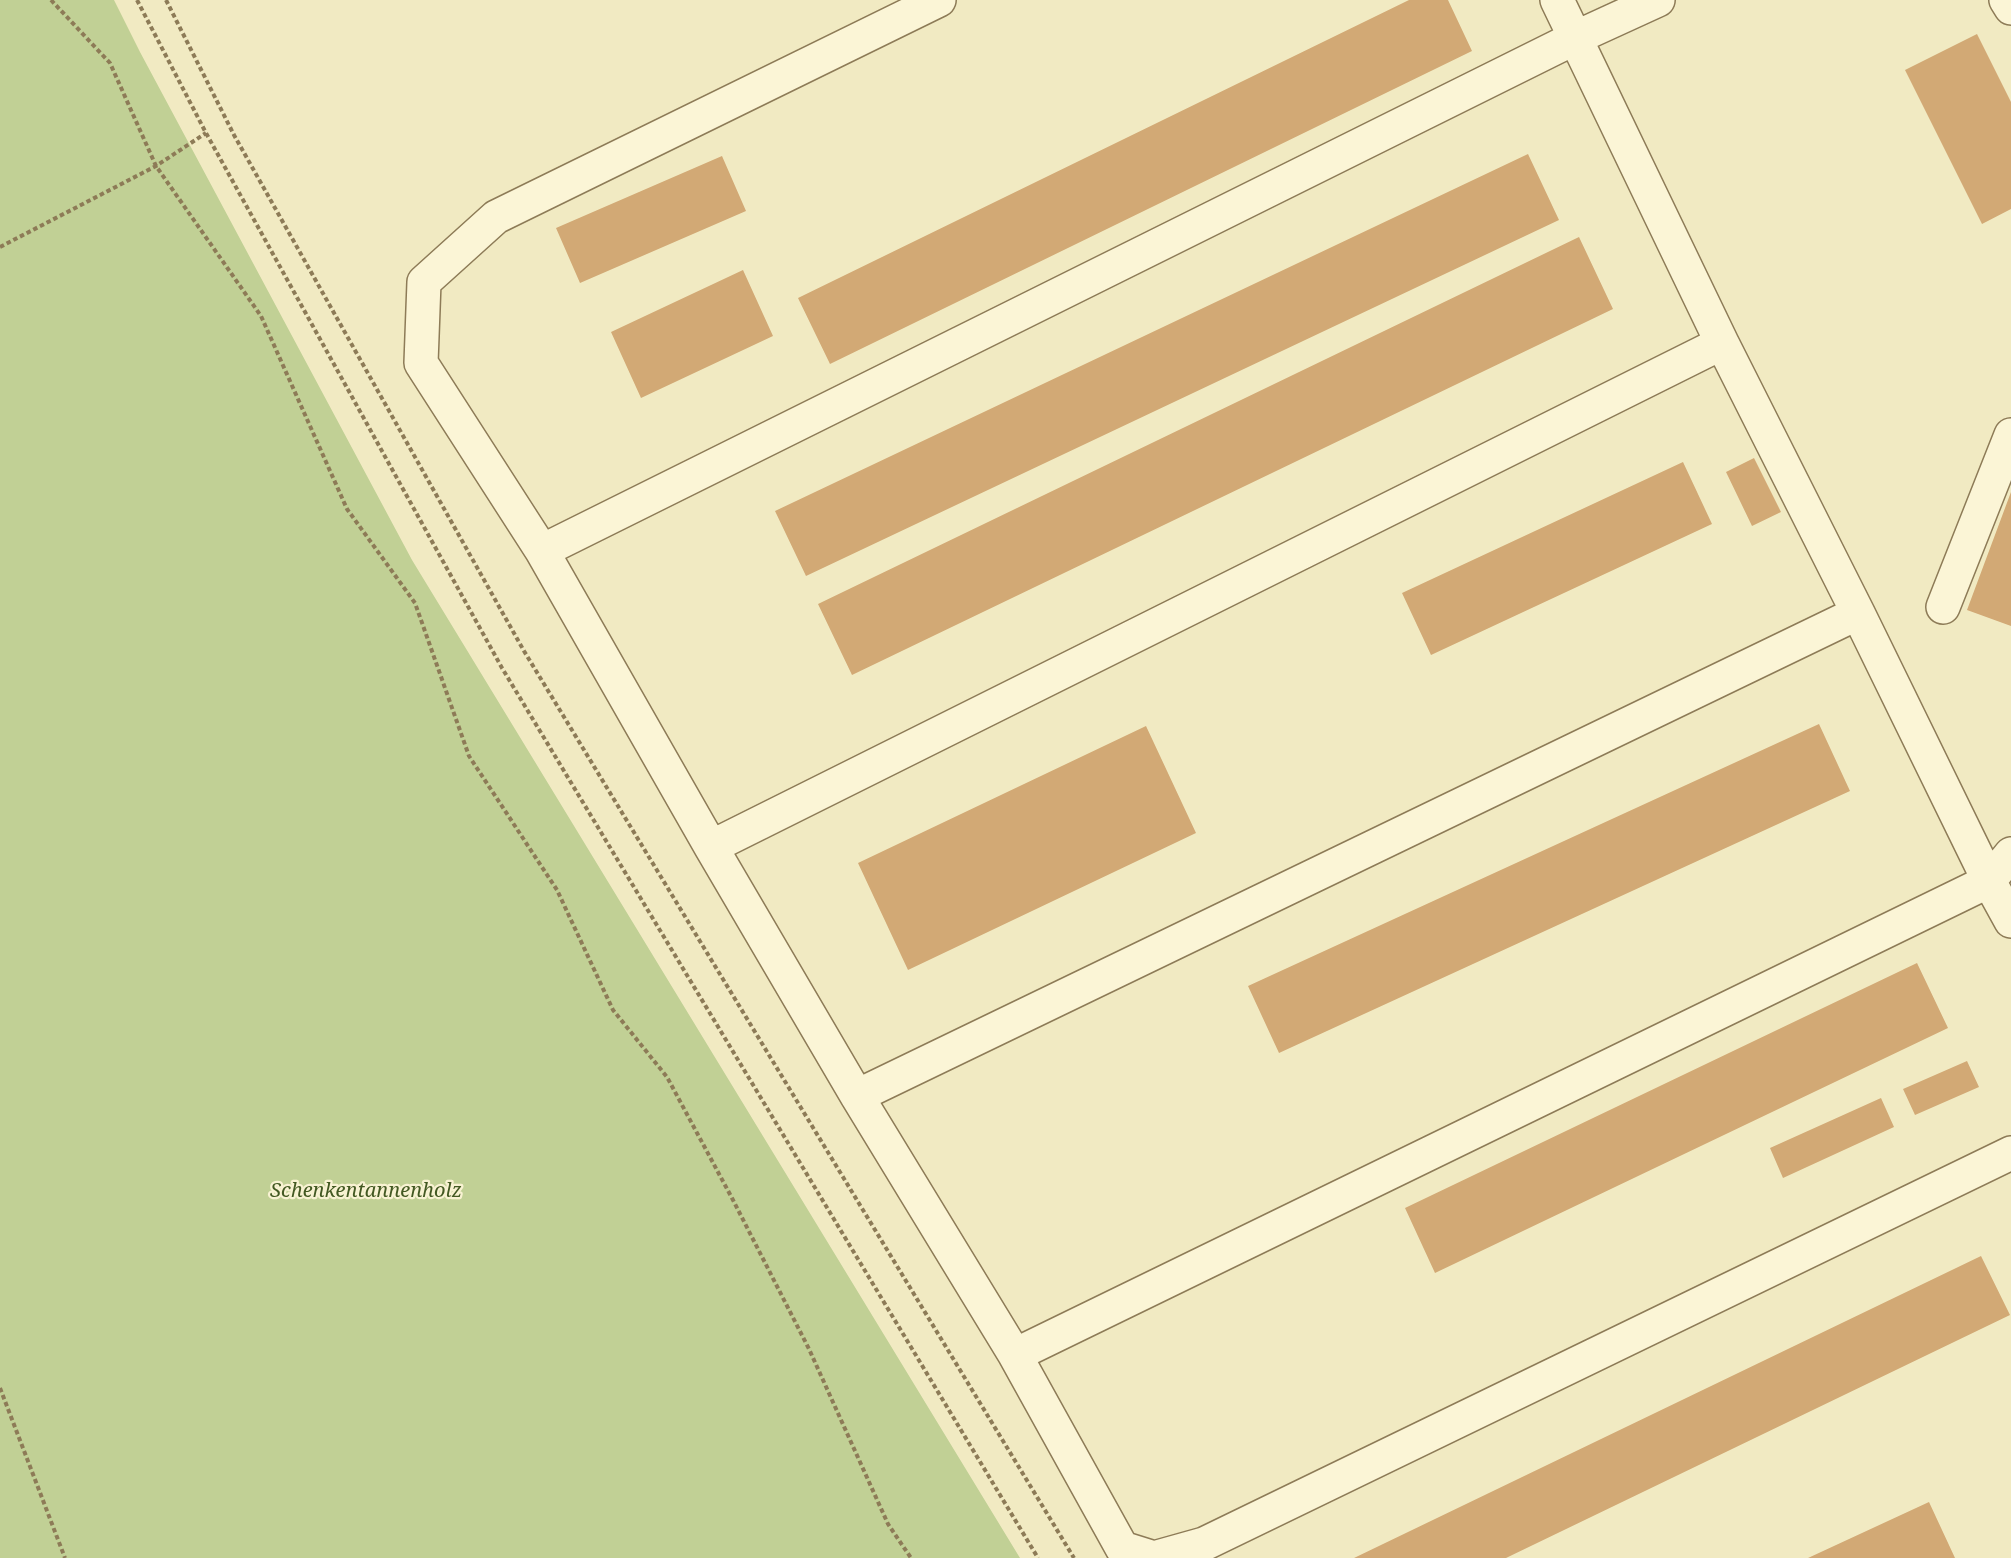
<!DOCTYPE html>
<html>
<head>
<meta charset="utf-8">
<style>
	body { margin:0 }
	canvas { display:block; background:#f1eac2 }
</style>
</head>
<body>
<canvas width="2011" height="1558"></canvas>
<script>
const ctx = document.querySelector('canvas').getContext('2d');
ctx.lineJoin = 'round';
function fill(path, color) {
  ctx.fillStyle = color;
  ctx.fill(path, 'evenodd');
}
function toPath(rows) {
  const path = new Path2D();
  for (const r of rows) {
    path.moveTo(r[0], r[1]);
    for (let i = 2; i < r.length; i += 2) path.lineTo(r[i], r[i + 1]);
  }
  return path;
}
function stroke(path, color, width, dash) {
  ctx.strokeStyle = color;
  ctx.lineWidth = width;
  ctx.lineCap = dash ? 'butt' : 'round';
  ctx.setLineDash(dash || []);
  ctx.stroke(path);
}
function label(font, color, halo, rows, align = 'center') {
  ctx.font = font + ' "Noto Serif",serif';
  ctx.lineWidth = 4.5;
  ctx.setLineDash([]);
  ctx.textBaseline = 'middle';
  ctx.strokeStyle = halo;
  ctx.fillStyle = color;
  for (const [text, x, y, turn = 0] of rows) {
    ctx.save();
    ctx.translate(x, y);
    ctx.rotate((+turn || 0) * Math.PI / 180);
    ctx.textAlign = isNaN(turn) ? turn : align;
    if (halo) ctx.strokeText(text, 0, 0);
    ctx.fillText(text, 0, 0);
    ctx.restore();
  }
}
fill(toPath([
	[0,0,114,0,140,52,412,560,1020,1558,0,1558]
]), '#c1d095');
fill(toPath([
	[1409,0,1448,0,1472,51,830,364,798,298],
	[1977,34,2011,102,2011,209,1982,224,1905,70],
	[1528,154,1559,220,806,576,775,511],
	[722,156,746,211,580,283,556,228],
	[1579,237,1613,309,852,675,818,604],
	[743,270,773,336,641,398,611,332],
	[1754,458,1781,512,1752,526,1726,472],
	[1683,462,1712,524,1431,655,1402,593],
	[2011,492,2011,626,1967,610],
	[1819,724,1850,791,1279,1053,1248,986],
	[1146,726,1196,833,908,970,858,863],
	[1917,963,1948,1028,1435,1273,1405,1208],
	[1967,1061,1979,1087,1915,1115,1903,1089],
	[1881,1098,1894,1127,1783,1178,1770,1148],
	[1981,1256,2010,1315,1506,1558,1354,1558],
	[1929,1502,1955,1558,1808,1558]
]), '#d2a975');
const minor = toPath([
	[939,0,496,217,424,282,421,363,542,551,711,847,857,1096,1015,1355,1122,1548,1154,1558,1204,1544,2011,1153],
	[1557,0,1722,343,1858,613,1989,881,2011,921],
	[2006,0,2011,8],
	[542,551,1575,38,1658,0],
	[1943,607,2011,435],
	[711,847,1722,343],
	[857,1096,1858,613],
	[1015,1355,1989,881,2011,854]
]);
stroke(minor, '#8d7b57', 36);
stroke(toPath([
	[51,0,110,63,156,166,261,316,347,509,415,603,469,756,557,890,613,1010,667,1077,733,1200,809,1349,888,1524,911,1558],
	[137,0,206,133,502,668,1038,1558],
	[166,0,234,135,524,651,1074,1558],
	[0,247,156,166,206,133],
	[0,1388,65,1558]
]), '#8d7b57', 4, [4.5, 3]);
stroke(minor, '#fbf5d6', 33);
label('italic 20px', '#435922', '#f8f2d2', [
	["Schenkentannenholz",366,1191]
]);
</script>
</body>
</html>
